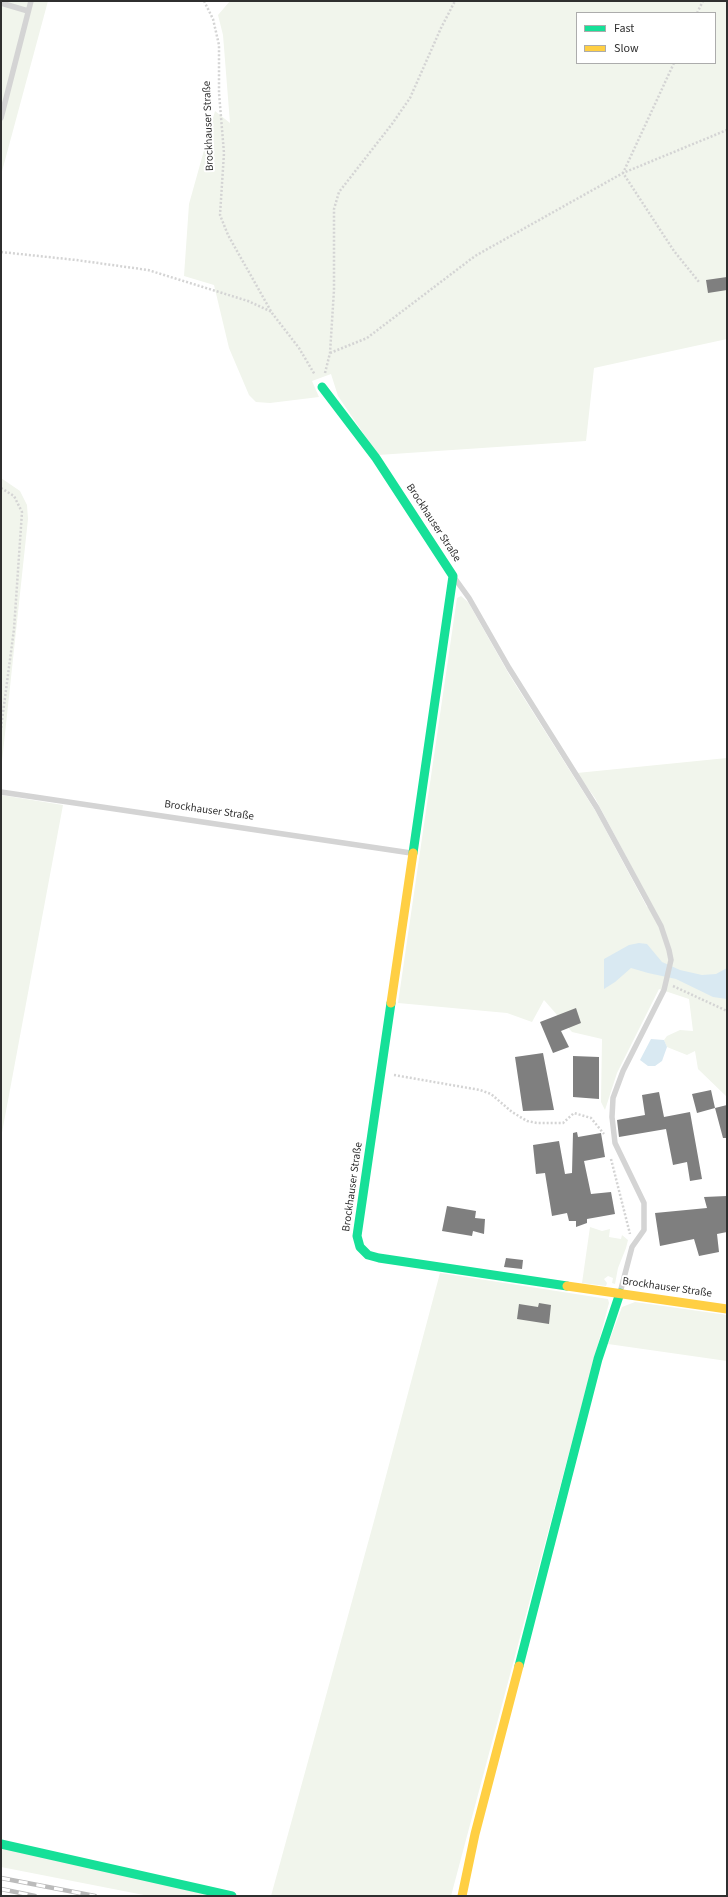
<!DOCTYPE html>
<html>
<head>
<meta charset="utf-8">
<style>
	body { margin:0 }
	#map { position:relative; width:728px; height:1897px; overflow:hidden; background:#fff; font-family:"Source Sans 3",sans-serif }
	canvas { display:block }
	.frame { position:absolute; inset:0; border:2px solid #2f2f2f; pointer-events:none }
	.legend { position:absolute; left:576px; top:12px; width:140px; height:52px; box-sizing:border-box; background:#fff; border:1px solid #acacac; margin:0; padding:5px 7px; list-style:none; font-size:12px; color:#2f2f2f }
	.legend li { display:flex; align-items:center; gap:8px; height:20px }
	.legend b { width:20px; border:1px solid #acacac }
</style>
</head>
<body>
<div id="map">
<canvas width="728" height="1897"></canvas>
<div class="frame"></div>
<ul class="legend">
<li><b style="height:5px;background:#16e098"></b>Fast</li>
<li><b style="height:5px;background:#ffcf43"></b>Slow</li>
</ul>
</div>
<script>
const ctx = document.querySelector('canvas').getContext('2d');
ctx.lineJoin = 'round';
function fill(path, color) {
  ctx.fillStyle = color;
  ctx.fill(path, 'evenodd');
}
function toPath(rows) {
  const path = new Path2D();
  for (const r of rows) {
    path.moveTo(r[0], r[1]);
    for (let i = 2; i < r.length; i += 2) path.lineTo(r[i], r[i + 1]);
  }
  return path;
}
function stroke(path, color, width, dash) {
  ctx.strokeStyle = color;
  ctx.lineWidth = width;
  ctx.lineCap = dash ? 'butt' : 'round';
  ctx.setLineDash(dash || []);
  ctx.stroke(path);
}
function label(font, color, halo, rows, align = 'center') {
  ctx.font = font + ' "Source Sans 3",sans-serif';
  ctx.lineWidth = 4;
  ctx.setLineDash([]);
  ctx.textBaseline = 'middle';
  ctx.strokeStyle = halo;
  ctx.fillStyle = color;
  for (const [text, x, y, turn = 0] of rows) {
    ctx.save();
    ctx.translate(x, y);
    ctx.rotate((+turn || 0) * Math.PI / 180);
    ctx.textAlign = isNaN(turn) ? turn : align;
    if (halo) ctx.strokeText(text, 0, 0);
    ctx.fillText(text, 0, 0);
    ctx.restore();
  }
}
fill(toPath([
	[1,1,48,1,1,175],
	[230,1,727,1,727,339,594,368,586,441,378,455,338,396,331,374,312,381,319,397,270,403,256,402,249,395,229,348,214,285,184,276,189,204,215,111,230,123,223,35,218,15],
	[577,13,715,13,715,63,577,63],
	[1,478,20,491,27,505,28,519,1,771],
	[461,596,468,602,510,676,596,812,647,907,652,905,595,798,577,773,727,758,727,1097,698,1069,695,1051,687,1055,667,1047,664,1040,667,1036,680,1030,693,1031,689,999,659,989,617,1073,605,1110,601,1102,602,1039,572,1032,544,1000,532,1022,507,1013,398,1003,457,598],
	[1,795,63,805,1,1138],
	[590,1227,602,1231,610,1229,609,1237,621,1239,622,1235,628,1240,626,1248,618,1268,615,1284,612,1283,613,1278,608,1276,604,1279,607,1283,606,1286,582,1283],
	[440,1273,608,1299,609,1303,451,1896,271,1896,374,1521],
	[635,1302,727,1315,727,1361,608,1344,622,1307],
	[1,1847,213,1896,149,1896,1,1867]
]), '#f1f5ec');
fill(toPath([
	[639,943,647,944,662,962,680,970,702,975,716,974,727,968,727,999,713,997,676,979,648,973,631,968,615,982,604,989,604,959,629,945],
	[651,1039,664,1040,667,1047,662,1061,655,1066,648,1066,640,1060]
]), '#d9e9f2');
fill(toPath([
	[727,277,727,290,708,293,706,280],
	[576,1008,581,1023,561,1031,569,1047,553,1053,540,1022],
	[543,1053,554,1110,523,1111,515,1057],
	[573,1056,599,1057,599,1099,573,1097],
	[711,1090,715,1108,697,1113,692,1094],
	[659,1092,664,1117,690,1112,702,1179,690,1181,687,1162,673,1165,666,1129,619,1137,617,1120,645,1115,642,1095],
	[727,1105,727,1138,723,1138,715,1108],
	[577,1132,578,1137,601,1133,605,1157,584,1161,591,1194,611,1192,615,1214,587,1219,587,1223,576,1227,576,1221,569,1221,567,1213,552,1216,545,1173,536,1174,533,1145,559,1141,565,1174,572,1173,573,1133],
	[727,1196,727,1232,717,1234,719,1252,699,1256,694,1239,660,1246,655,1213,707,1208,704,1197],
	[447,1206,476,1211,475,1218,485,1219,484,1234,473,1231,472,1236,442,1231],
	[506,1258,523,1260,522,1269,504,1267],
	[539,1303,551,1305,549,1324,517,1319,519,1304,538,1307]
]), '#7f7f7f');
stroke(toPath([
	[204,1,213,19,219,45,219,93,224,153,220,215,228,235,272,313,299,348,315,375],
	[697,13,703,1],
	[674,63,623,173,674,251,699,282],
	[1,252,76,260,148,270,248,301,272,312],
	[330,353,367,338,475,256,623,173,727,130],
	[325,373,330,353,334,290,334,209,339,192,392,124,410,98,441,28,455,1],
	[1,488,14,496,22,512,14,629,1,728],
	[673,986,727,1011],
	[394,1075,480,1090,491,1094,512,1112,527,1121,537,1123,563,1123,574,1113,591,1118,604,1134],
	[611,1159,630,1234]
]), '#d4d4d4', 2.5, [2, 2]);
stroke(toPath([
	[1,3,28,11],
	[1,118,31,1],
	[456,580,469,598,509,668,597,808,661,926,669,950,671,960,664,990,623,1071,613,1098,612,1117,615,1143,644,1203,644,1230,632,1247,620,1293],
	[1,792,411,853]
]), '#d4d4d4', 5.5);
stroke(toPath([
	[322,387,376,458,453,576,413,853],
	[391,1003,357,1236,360,1247,368,1255,379,1258,567,1286],
	[519,1666,598,1359,620,1293],
	[1,1844,232,1896]
]), '#16e098', 9);
stroke(toPath([
	[391,1003,413,853],
	[567,1286,727,1309],
	[462,1896,475,1834,519,1666]
]), '#ffcf43', 9);
const rail = toPath([
	[1,1878,95,1896],
	[1,1889,35,1896]
]);
stroke(rail, '#bbb', 4.5);
stroke(rail, '#fff', 3, [9]);
label('11px', '#2f2f2f', '#fff', [
	["Brockhauser Straße",209,126,-92],
	["Brockhauser Straße",433,523,57],
	["Brockhauser Straße",209,811,8],
	["Brockhauser Straße",353,1187,-82],
	["Brockhauser Straße",667,1288,8]
]);
</script>
</body>
</html>
